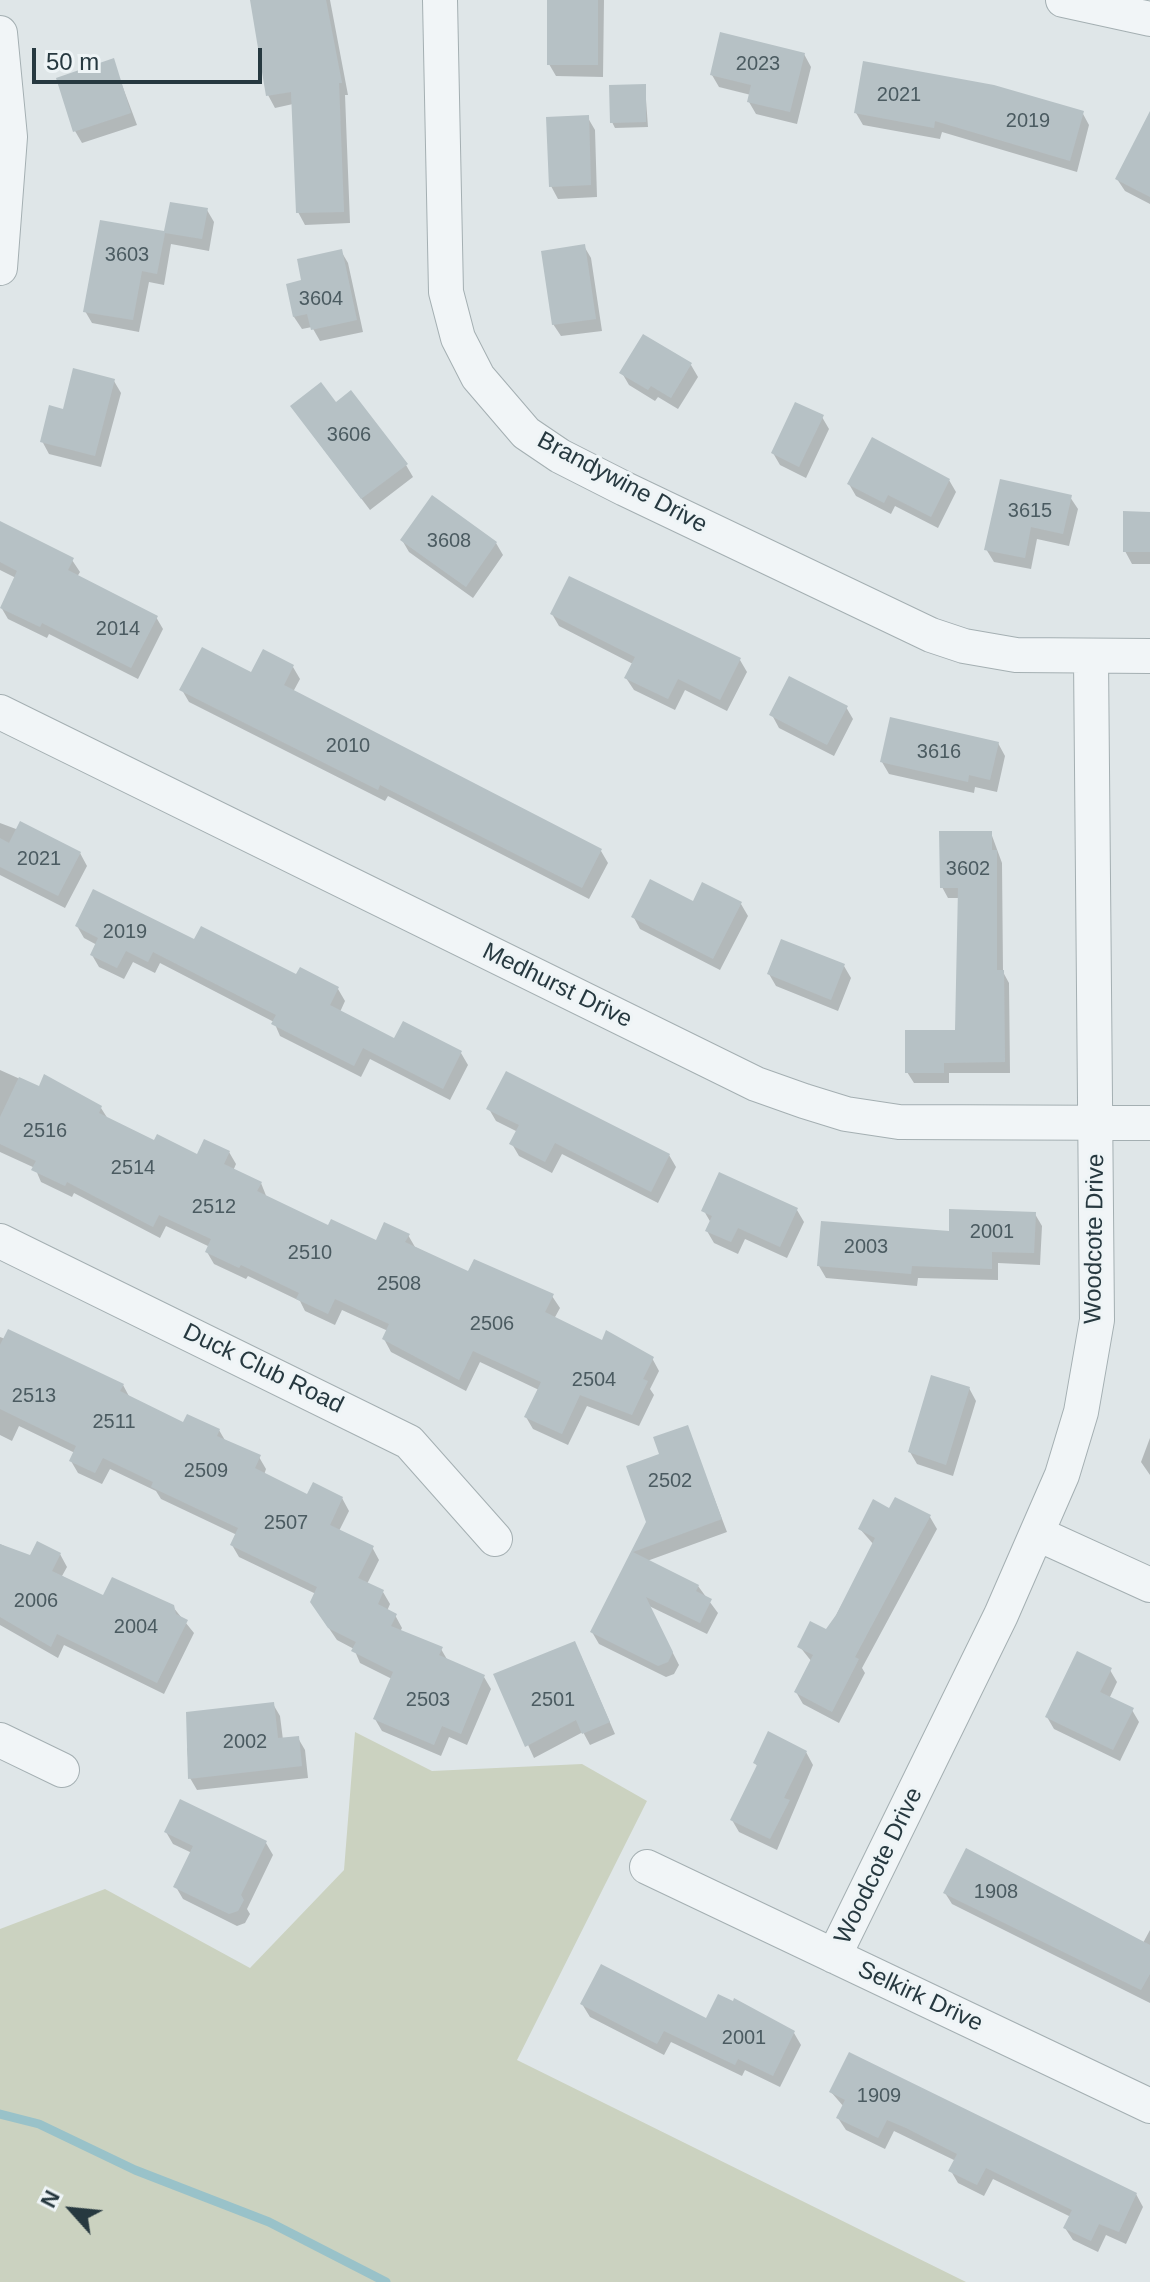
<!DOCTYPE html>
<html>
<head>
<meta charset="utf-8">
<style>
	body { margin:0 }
	#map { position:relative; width:1150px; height:2282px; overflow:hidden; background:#dfe6e8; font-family:Helvetica,sans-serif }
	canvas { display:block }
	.north { position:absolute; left:32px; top:2170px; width:80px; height:80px; -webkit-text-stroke:6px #eef4f6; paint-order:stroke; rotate:297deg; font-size:22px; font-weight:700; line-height:32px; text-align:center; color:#273940 }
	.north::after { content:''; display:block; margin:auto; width:28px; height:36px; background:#273940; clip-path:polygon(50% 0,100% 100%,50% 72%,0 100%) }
	.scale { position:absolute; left:32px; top:48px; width:230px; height:36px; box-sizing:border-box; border:4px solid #273940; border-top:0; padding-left:10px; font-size:24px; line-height:28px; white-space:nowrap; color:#273940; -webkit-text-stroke:6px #eef4f6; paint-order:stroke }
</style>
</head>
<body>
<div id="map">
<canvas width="1150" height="2282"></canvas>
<div class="north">N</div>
<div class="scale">50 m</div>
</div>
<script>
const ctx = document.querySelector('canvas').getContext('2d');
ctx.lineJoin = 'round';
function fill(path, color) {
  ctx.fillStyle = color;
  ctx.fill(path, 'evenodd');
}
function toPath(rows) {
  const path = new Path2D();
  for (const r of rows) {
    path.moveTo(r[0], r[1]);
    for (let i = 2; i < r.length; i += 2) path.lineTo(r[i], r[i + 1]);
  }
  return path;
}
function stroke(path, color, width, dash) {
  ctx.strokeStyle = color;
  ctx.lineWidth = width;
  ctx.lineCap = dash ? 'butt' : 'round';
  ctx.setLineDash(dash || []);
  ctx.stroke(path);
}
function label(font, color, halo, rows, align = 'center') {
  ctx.font = font + ' Helvetica,sans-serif';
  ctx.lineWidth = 6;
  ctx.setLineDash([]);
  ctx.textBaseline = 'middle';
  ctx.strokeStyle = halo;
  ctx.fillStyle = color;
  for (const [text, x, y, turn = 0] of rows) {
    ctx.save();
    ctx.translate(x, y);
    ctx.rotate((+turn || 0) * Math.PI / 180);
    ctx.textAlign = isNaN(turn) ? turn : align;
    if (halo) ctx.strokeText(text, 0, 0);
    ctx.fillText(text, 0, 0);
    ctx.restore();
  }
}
fill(toPath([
	[355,1732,432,1771,582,1764,647,1801,517,2060,966,2282,0,2282,0,1929,105,1889,250,1968,344,1870]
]), '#cbd2c0');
fill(toPath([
	[252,0,330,0,348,95,345,95,350,223,305,225,298,212,293,104,275,108,268,95],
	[549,0,604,0,603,77,556,76,549,64],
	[804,54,811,67,797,124,756,114,749,102,751,95,719,87,712,75],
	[113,61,137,125,82,143,75,131],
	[645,86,648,127,615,128,612,122],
	[1082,112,1089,125,1077,172,942,132,940,139,863,125,856,113],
	[588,118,595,130,597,197,558,199,551,186],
	[1150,148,1150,204,1125,191,1117,179],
	[207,210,214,222,209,251,171,244,164,285,149,282,139,332,92,323,85,311,101,222,166,233],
	[584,246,591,258,602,331,561,336,553,324],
	[341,251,348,263,363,332,320,341,312,327,302,329,294,317,288,286,303,282],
	[691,365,698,377,678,409,658,397,655,401,629,385,622,373],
	[114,381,121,393,101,467,49,454,42,441,64,411],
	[336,405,406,465,413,477,370,510,300,418],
	[822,417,829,429,806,478,780,465,773,453],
	[949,480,956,492,938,528,895,506,891,514,856,496,849,484],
	[1070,497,1078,509,1069,546,1037,539,1031,569,994,562,986,549],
	[1150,514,1150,564,1132,564,1125,551],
	[0,523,72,560,80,572,77,577,156,617,163,629,138,679,49,634,47,638,8,619,1,607,16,578,0,570],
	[402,540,496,543,503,555,473,598,409,552],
	[552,614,740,660,747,672,727,711,685,690,675,710,634,690,626,678,633,664,559,626],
	[293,667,300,679,293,692,601,851,608,863,589,899,388,796,385,801,189,702,182,690],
	[846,707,853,719,834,756,779,728,772,715],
	[998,743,1005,756,997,792,975,787,974,793,889,774,882,762],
	[0,823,80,853,87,866,65,908,0,875],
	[991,833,1002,863,1003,972,1009,983,1010,1073,949,1073,949,1083,914,1083,907,1072,957,1032,960,898,948,898,942,887],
	[694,903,741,904,748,916,720,970,640,929,633,916],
	[77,926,195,942,338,989,345,1001,340,1012,395,1040,461,1053,468,1065,450,1100,370,1059,361,1077,280,1036,274,1022,160,963,155,973,133,962,124,979,99,967,92,955,97,945,84,938],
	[844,966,851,978,838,1011,776,986,769,974],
	[0,1070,40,1088,101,1108,108,1119,155,1142,198,1157,229,1152,236,1164,233,1171,261,1183,267,1198,329,1227,376,1243,408,1235,415,1247,469,1274,552,1296,560,1308,554,1319,603,1342,652,1358,659,1371,650,1389,654,1395,639,1426,587,1406,568,1445,533,1429,526,1417,539,1390,480,1362,466,1391,391,1352,384,1339,388,1331,342,1310,335,1325,305,1311,300,1301,248,1276,246,1279,214,1264,207,1252,210,1247,166,1226,160,1238,74,1193,72,1197,41,1182,35,1168,0,1152],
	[489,1109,669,1155,676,1167,658,1203,562,1154,552,1173,519,1156,512,1144,518,1132,496,1121],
	[797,1210,804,1222,787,1258,745,1239,738,1254,714,1243,707,1231,711,1223,704,1211],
	[1035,1214,1042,1226,1040,1265,998,1263,998,1280,918,1278,917,1286,826,1278,819,1266],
	[0,1337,123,1385,130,1398,184,1424,219,1430,226,1442,259,1457,266,1469,264,1475,308,1497,342,1498,349,1511,339,1531,372,1547,379,1560,367,1584,383,1592,390,1604,387,1611,395,1615,402,1628,400,1632,441,1649,448,1661,484,1677,491,1689,467,1745,449,1737,441,1756,382,1731,375,1719,392,1679,360,1663,354,1649,337,1640,319,1614,316,1594,239,1557,232,1545,237,1535,161,1499,156,1491,110,1469,102,1484,78,1473,71,1461,75,1453,19,1426,12,1441,0,1435],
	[969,1388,976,1401,953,1476,917,1464,910,1452],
	[687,1427,727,1532,647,1561,698,1586,718,1613,707,1634,649,1606,679,1665,674,1674,666,1677,599,1644,592,1632,648,1522,662,1455],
	[1150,1438,1150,1475,1141,1462],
	[890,1510,930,1517,937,1529,862,1668,865,1673,839,1723,803,1704,796,1692,812,1662,800,1647,827,1632,874,1545,860,1529],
	[0,1544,31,1558,60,1554,67,1567,62,1576,104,1598,173,1607,194,1633,164,1694,64,1645,58,1658,0,1625],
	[581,1656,615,1734,590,1745,583,1732,534,1758,496,1675],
	[1110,1670,1117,1682,1109,1699,1132,1710,1139,1722,1120,1761,1054,1729,1047,1717],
	[273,1704,280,1716,283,1740,298,1738,305,1750,308,1778,197,1790,190,1778,187,1748],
	[806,1752,813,1765,777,1850,739,1832,732,1820,758,1767,755,1763],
	[166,1832,266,1843,273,1855,247,1909,250,1914,245,1923,237,1926,183,1899,176,1887,192,1853,173,1844],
	[945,1893,1143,1943,1150,1930,1150,2003,952,1904],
	[582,2004,794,2033,801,2045,780,2087,745,2070,742,2076,671,2042,664,2055,590,2017],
	[831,2092,1136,2194,1143,2207,1126,2244,1106,2235,1098,2252,1073,2240,1065,2228,1071,2217,993,2179,984,2196,958,2183,951,2171,956,2161,894,2131,885,2149,846,2130,838,2118,844,2107]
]), '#0003');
stroke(toPath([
	[0,2114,39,2124,135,2170,269,2222,386,2282]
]), '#99c2c9', 9);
fill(toPath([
	[250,0,326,0,342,83,339,83,344,212,296,213,291,92,266,96],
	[547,0,598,0,598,65,547,65],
	[720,32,805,53,790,112,747,102,751,85,710,75],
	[114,58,131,113,73,132,56,78],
	[863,61,994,85,1084,111,1070,161,935,121,934,128,854,113],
	[646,84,646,122,610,123,609,85],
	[1150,111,1150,197,1115,179],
	[589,115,591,185,549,187,546,117],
	[170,202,208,208,202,239,165,233,157,274,142,271,133,320,83,312,100,220,164,231],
	[585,244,596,319,552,325,541,251],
	[342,249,357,320,311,330,307,314,293,317,286,284,301,280,297,259],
	[643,334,692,363,671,398,651,386,648,390,619,373],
	[73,368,115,379,95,456,40,442,49,405,63,409],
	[321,382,336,402,351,390,408,464,361,499,290,406],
	[795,402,824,415,799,467,771,453],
	[872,437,950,479,931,517,888,495,884,503,847,484],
	[1000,479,1072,495,1063,534,1031,527,1025,558,984,550],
	[432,495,497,542,466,587,400,540],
	[1123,511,1150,512,1150,552,1123,552],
	[0,521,74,558,68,570,158,616,131,668,42,623,40,627,0,608,17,571,0,562],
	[569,576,741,658,720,700,678,679,668,699,624,678,635,657,550,614],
	[202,647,251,672,263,649,294,665,284,685,602,849,582,888,380,785,378,790,179,690],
	[789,676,848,706,827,745,769,715],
	[890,717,999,742,990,780,969,775,968,782,880,762],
	[20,821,81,852,58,896,0,867,0,838,9,843],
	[939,831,992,831,992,850,997,850,997,970,1004,970,1005,1062,944,1063,944,1073,905,1073,905,1030,955,1030,958,888,940,888],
	[650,879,693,901,702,882,742,902,713,959,631,917],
	[93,889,194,939,201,926,296,974,300,967,339,987,330,1005,394,1038,403,1021,462,1051,443,1089,363,1048,354,1066,271,1024,276,1015,153,952,148,962,126,951,117,968,90,955,98,938,75,926],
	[781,939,845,964,831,1000,767,974],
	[506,1071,670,1154,651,1192,555,1143,545,1162,509,1144,519,1125,486,1109],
	[44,1074,102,1106,99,1113,154,1140,157,1134,197,1154,204,1139,230,1151,224,1164,262,1182,257,1191,328,1225,331,1219,376,1240,384,1222,410,1234,405,1242,468,1271,474,1259,554,1294,545,1312,602,1340,606,1330,654,1357,643,1379,648,1381,632,1415,580,1395,562,1434,524,1417,541,1382,473,1351,459,1380,382,1339,389,1324,335,1299,328,1314,296,1299,299,1293,241,1265,239,1268,205,1252,211,1239,159,1215,153,1227,67,1182,65,1186,31,1170,36,1161,0,1144,0,1117,19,1077,39,1086],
	[719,1172,798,1208,780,1247,738,1228,731,1242,705,1231,712,1216,701,1211],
	[949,1209,1036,1212,1034,1253,992,1252,992,1269,912,1266,911,1274,817,1266,821,1221,949,1231],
	[8,1329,124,1384,120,1391,183,1422,187,1414,220,1429,217,1436,261,1455,255,1468,307,1494,313,1482,343,1497,330,1525,374,1546,358,1578,384,1590,378,1604,397,1614,391,1626,443,1647,439,1655,485,1675,461,1734,442,1726,434,1745,373,1719,393,1672,351,1651,356,1642,328,1628,310,1602,317,1587,230,1545,238,1528,151,1487,153,1482,103,1458,95,1473,69,1461,76,1446,0,1409,0,1345],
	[931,1375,970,1387,946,1465,908,1452],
	[688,1425,722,1519,633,1552,699,1585,696,1591,712,1599,700,1623,646,1597,673,1652,668,1662,658,1666,590,1632,646,1522,626,1466,659,1454,653,1437],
	[895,1497,931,1515,855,1657,859,1659,832,1712,794,1692,813,1655,797,1647,810,1621,826,1629,836,1615,875,1538,858,1529,873,1499,889,1508],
	[37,1541,61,1553,52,1571,103,1595,112,1577,174,1605,176,1614,188,1620,157,1683,57,1634,51,1647,0,1617,0,1544,30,1555],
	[575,1641,610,1722,582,1734,576,1720,525,1747,493,1674],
	[1077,1651,1112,1668,1100,1692,1134,1708,1113,1750,1045,1717],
	[274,1702,278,1738,299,1736,302,1766,188,1779,186,1712],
	[768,1731,807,1751,784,1798,790,1800,770,1839,730,1820,757,1765,753,1763],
	[180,1799,267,1841,241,1895,244,1900,238,1911,229,1914,173,1887,193,1846,164,1832],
	[966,1848,1150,1945,1150,1974,1141,1990,943,1893],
	[601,1964,706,2018,718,1994,733,2001,734,1998,795,2031,773,2076,738,2059,735,2065,664,2031,657,2044,580,2004],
	[849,2052,1137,2193,1119,2232,1099,2224,1091,2241,1063,2228,1072,2210,986,2168,977,2185,948,2171,957,2154,906,2128,887,2120,878,2138,836,2118,845,2100,829,2092]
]), '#b6c1c5');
const street = toPath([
	[440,0,446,292,458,338,478,377,526,433,560,456,625,489,931,635,964,646,1016,655,1150,656],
	[1063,0,1150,19],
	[0,33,10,137,0,268],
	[0,712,756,1084,804,1101,846,1114,899,1122,1150,1123],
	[0,1241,409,1442,495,1539],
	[1038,1534,1150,1585],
	[0,1740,62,1770],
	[647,1867,1150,2106],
	[834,1956,1001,1615,1062,1475,1081,1412,1097,1320,1091,658]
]);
stroke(street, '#a4afb2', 36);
stroke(street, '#f1f5f7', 34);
label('20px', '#4b5b61', null, [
	["2023",758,64],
	["2021",899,95],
	["2019",1028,121],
	["3603",127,255],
	["3604",321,299],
	["3606",349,435],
	["3615",1030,511],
	["3608",449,541],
	["2014",118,629],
	["2010",348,746],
	["3616",939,752],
	["2021",39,859],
	["3602",968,869],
	["2019",125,932],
	["2516",45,1131],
	["2514",133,1168],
	["2512",214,1207],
	["2001",992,1232],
	["2003",866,1247],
	["2510",310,1253],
	["2508",399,1284],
	["2506",492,1324],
	["2504",594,1380],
	["2513",34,1396],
	["2511",114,1422],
	["2509",206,1471],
	["2502",670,1481],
	["2507",286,1523],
	["2006",36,1601],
	["2004",136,1627],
	["2503",428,1700],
	["2501",553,1700],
	["2002",245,1742],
	["1908",996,1892],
	["2001",744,2038],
	["1909",879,2096]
]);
label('24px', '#273940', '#eef4f6', [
	["Brandywine Drive",622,483,28],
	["Medhurst Drive",557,986,26],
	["Woodcote Drive",1095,1239,-89],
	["Duck Club Road",263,1369,26],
	["Woodcote Drive",879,1866,-64],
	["Selkirk Drive",920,1997,25]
]);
</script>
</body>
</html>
